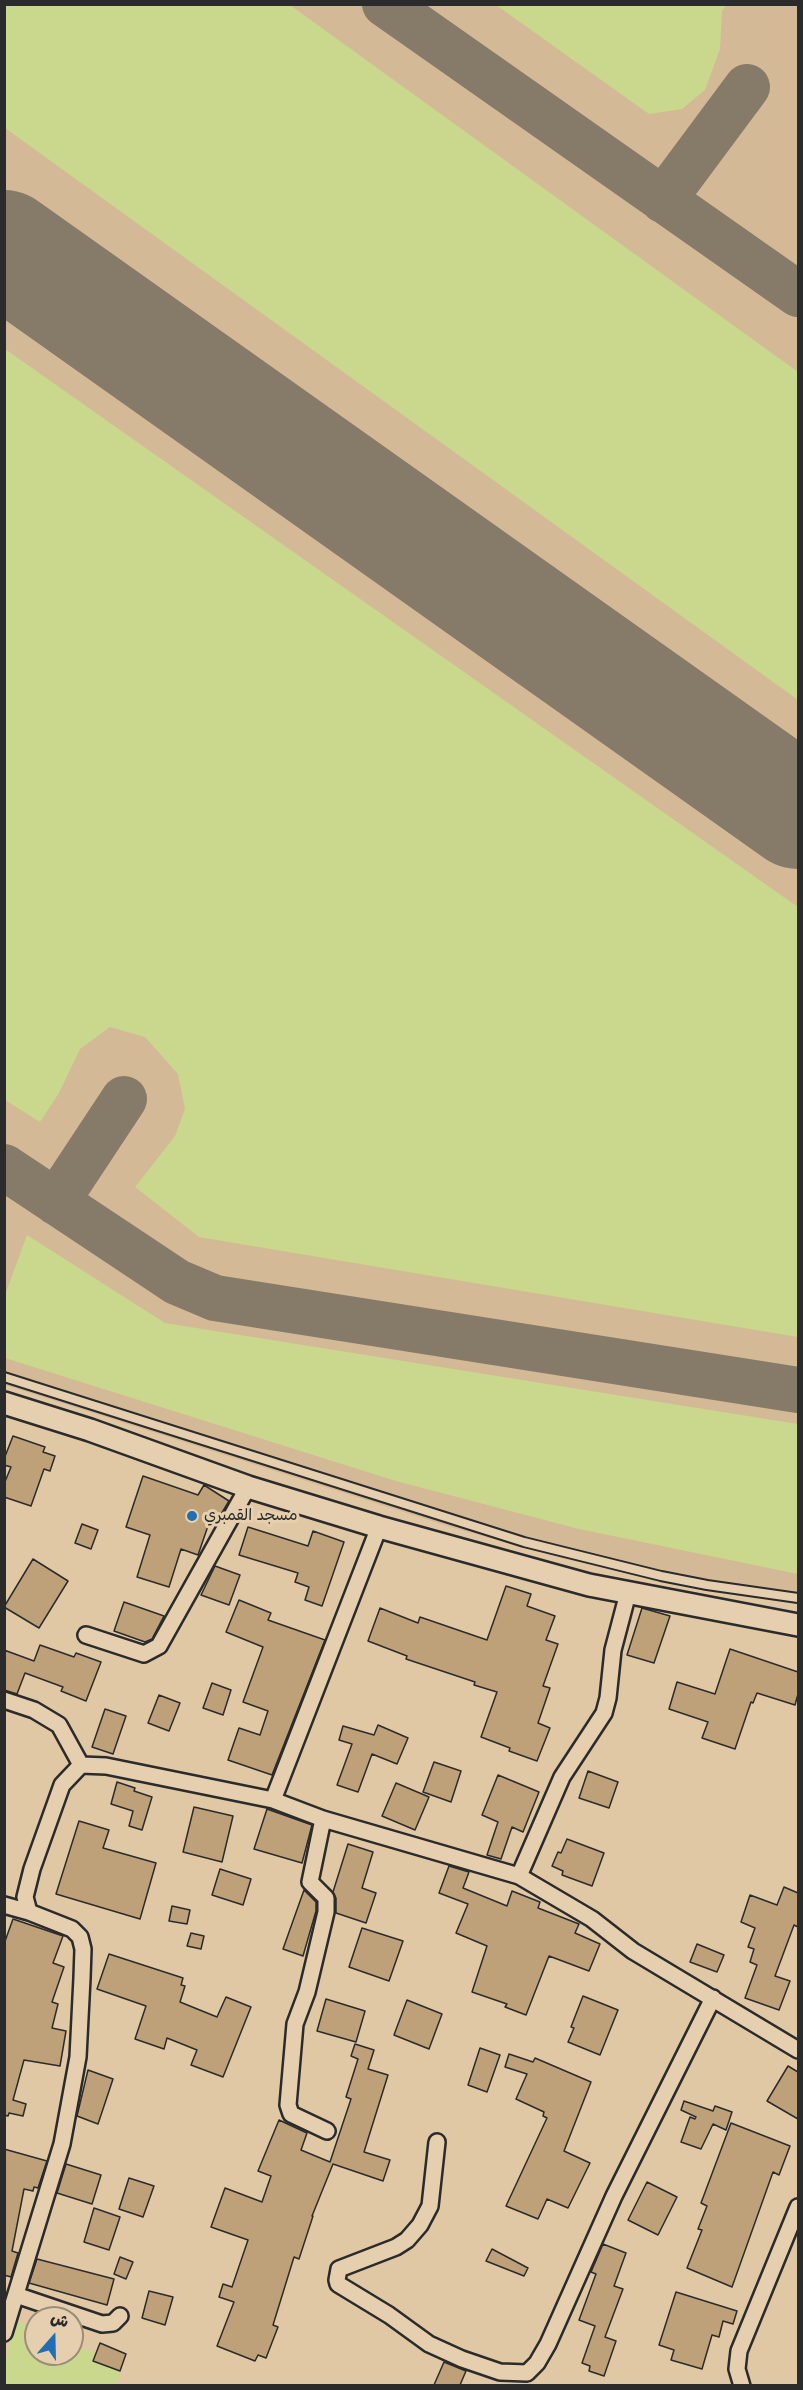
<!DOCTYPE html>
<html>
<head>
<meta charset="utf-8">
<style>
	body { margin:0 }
	#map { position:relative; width:803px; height:2390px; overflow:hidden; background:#e0c8a5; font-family:"Balsamiq Sans","Playpen Sans Arabic",sans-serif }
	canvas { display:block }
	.frame { position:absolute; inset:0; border:6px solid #2b2b2b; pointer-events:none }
	.north { position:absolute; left:24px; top:2306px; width:60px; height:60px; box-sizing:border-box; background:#e5cfae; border:2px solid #9b8d7a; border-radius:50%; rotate:20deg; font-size:16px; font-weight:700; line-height:24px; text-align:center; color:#2b2b2b }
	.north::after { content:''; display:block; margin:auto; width:21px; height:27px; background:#1f6fb2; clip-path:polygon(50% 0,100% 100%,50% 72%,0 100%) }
</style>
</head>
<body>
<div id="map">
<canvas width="803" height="2390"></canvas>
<div class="frame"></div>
<div class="north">ش</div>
</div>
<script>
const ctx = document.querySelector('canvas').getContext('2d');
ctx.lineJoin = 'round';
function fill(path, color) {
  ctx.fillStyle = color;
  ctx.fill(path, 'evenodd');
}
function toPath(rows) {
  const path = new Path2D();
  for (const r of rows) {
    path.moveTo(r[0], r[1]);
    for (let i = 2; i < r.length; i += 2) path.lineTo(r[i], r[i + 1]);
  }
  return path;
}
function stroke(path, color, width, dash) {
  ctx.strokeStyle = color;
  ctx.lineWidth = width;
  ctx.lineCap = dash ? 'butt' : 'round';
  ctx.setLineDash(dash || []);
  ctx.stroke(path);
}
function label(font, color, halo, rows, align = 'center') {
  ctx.font = font + ' "Balsamiq Sans","Playpen Sans Arabic",sans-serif';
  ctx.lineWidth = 6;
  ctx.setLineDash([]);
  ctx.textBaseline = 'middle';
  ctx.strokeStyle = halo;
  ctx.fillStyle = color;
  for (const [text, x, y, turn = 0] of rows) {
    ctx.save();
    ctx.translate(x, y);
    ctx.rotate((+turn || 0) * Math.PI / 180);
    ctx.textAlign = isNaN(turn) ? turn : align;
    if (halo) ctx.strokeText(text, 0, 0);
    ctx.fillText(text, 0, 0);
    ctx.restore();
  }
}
fill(toPath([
	[5,5,798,5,798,1604,674,1584,561,1558,454,1528,5,1385]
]), '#d3b996');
fill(toPath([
	[5,4,290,5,798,372,798,700,5,128],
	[496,5,726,5,722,11,720,49,705,90,682,109,649,114],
	[5,349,798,907,798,1337,199,1237,135,1187,175,1136,185,1109,178,1074,145,1037,110,1027,80,1049,59,1093,40,1122,5,1100],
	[27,1235,165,1323,798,1424,798,1574,579,1529,396,1481,5,1358,5,1295],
	[15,2320,36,2329,36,2354,72,2354,72,2344,122,2365,116,2385,5,2386,5,2363]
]), '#c9d88c');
stroke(toPath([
	[385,4,798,294],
	[663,200,747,87],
	[4,1167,177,1282,215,1298,798,1390],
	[56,1202,124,1099]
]), '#867a68', 46);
stroke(toPath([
	[4,248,798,811]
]), '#867a68', 116);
const building = toPath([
	[13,1436,45,1447,43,1452,55,1456,50,1471,44,1469,31,1506,4,1497,4,1484,11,1467,4,1465,4,1459,13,1436],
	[143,1476,198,1495,204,1485,229,1501,214,1526,209,1523,198,1555,181,1549,169,1587,137,1577,150,1535,126,1527,143,1476],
	[82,1524,98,1530,91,1549,75,1543,82,1524],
	[248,1527,308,1546,313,1531,344,1542,322,1606,305,1600,309,1587,295,1582,298,1573,239,1555,248,1527],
	[33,1559,68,1581,39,1628,4,1607,33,1559],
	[215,1566,240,1575,229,1605,201,1595,215,1566],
	[506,1586,531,1594,527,1606,555,1616,546,1640,558,1644,543,1686,550,1688,538,1723,550,1728,537,1761,509,1751,510,1748,481,1737,497,1692,474,1685,475,1682,406,1659,407,1656,368,1641,380,1608,418,1623,420,1617,487,1640,506,1586],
	[239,1600,271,1613,268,1620,325,1640,272,1775,228,1760,239,1728,260,1735,268,1711,243,1702,263,1647,226,1632,239,1600],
	[124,1602,164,1616,152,1639,145,1642,114,1631,124,1602],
	[642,1608,670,1616,654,1663,627,1655,642,1608],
	[40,1645,74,1657,76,1653,101,1662,86,1701,61,1691,63,1687,25,1673,17,1694,4,1690,4,1650,34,1661,40,1645],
	[730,1649,798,1672,798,1694,795,1705,757,1693,753,1703,751,1702,735,1749,702,1738,708,1722,669,1709,677,1682,715,1694,730,1649],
	[212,1683,231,1690,223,1715,203,1708,212,1683],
	[159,1695,180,1703,169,1731,148,1723,159,1695],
	[105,1709,126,1716,113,1754,92,1747,105,1709],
	[378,1725,408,1738,397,1764,372,1754,358,1792,337,1785,352,1744,339,1740,343,1726,374,1735,378,1725],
	[434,1762,461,1771,451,1802,423,1792,434,1762],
	[588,1771,618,1782,609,1808,579,1798,588,1771],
	[498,1775,539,1792,523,1832,512,1827,501,1859,487,1855,498,1822,482,1815,498,1775],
	[117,1782,135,1788,134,1791,152,1797,142,1830,129,1826,133,1811,111,1804,117,1782],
	[396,1783,429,1797,415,1830,382,1816,396,1783],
	[194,1807,233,1816,222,1862,183,1852,194,1807],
	[267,1809,312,1825,302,1863,254,1849,267,1809],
	[79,1821,109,1830,103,1848,156,1863,140,1919,56,1894,79,1821],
	[567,1839,604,1853,592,1886,562,1875,563,1871,552,1866,558,1852,561,1853,567,1839],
	[348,1844,373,1852,362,1888,376,1893,366,1923,336,1913,336,1898,333,1892,348,1844],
	[449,1866,469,1872,463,1888,507,1906,512,1891,540,1902,538,1908,579,1924,575,1933,600,1944,589,1971,549,1956,526,2015,505,2007,507,2004,472,1992,487,1946,456,1933,468,1904,439,1893,449,1866],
	[220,1869,251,1879,243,1905,212,1895,220,1869],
	[784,1887,798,1893,798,1927,794,1925,775,1976,790,1981,779,2010,745,1998,757,1965,750,1962,754,1949,748,1947,755,1928,741,1922,750,1895,777,1905,784,1887],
	[304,1890,316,1902,316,1911,303,1956,283,1949,304,1890],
	[172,1906,190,1910,187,1924,169,1921,172,1906],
	[13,1919,63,1936,53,1963,64,1967,52,2002,58,2004,52,2028,66,2031,60,2066,24,2060,13,2100,26,2104,23,2116,9,2113,8,2116,4,2115,4,1944,13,1919],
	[362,1928,403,1941,389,1981,349,1967,362,1928],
	[191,1933,204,1936,201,1949,187,1946,191,1933],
	[697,1944,724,1955,717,1972,690,1962,697,1944],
	[109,1954,183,1978,181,1985,185,1986,180,2002,217,2017,226,1997,251,2007,223,2077,191,2065,197,2050,167,2038,164,2049,135,2039,146,2006,97,1989,109,1954],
	[583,1996,618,2010,600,2055,568,2042,574,2028,571,2027,583,1996],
	[326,1999,365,2011,356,2042,317,2031,326,1999],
	[407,2000,442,2014,429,2049,394,2035,407,2000],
	[355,2044,374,2050,368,2069,388,2075,364,2152,390,2160,383,2181,333,2164,312,2216,313,2216,299,2259,294,2257,273,2325,278,2327,266,2358,258,2355,255,2361,217,2346,234,2302,219,2297,223,2284,232,2287,248,2240,211,2227,225,2188,262,2202,271,2176,258,2171,279,2120,307,2133,301,2150,330,2162,351,2099,346,2097,358,2059,351,2056,355,2044],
	[480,2048,500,2055,487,2092,468,2085,480,2048],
	[509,2054,533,2062,535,2058,591,2082,564,2151,590,2163,568,2208,547,2199,538,2219,506,2206,547,2118,543,2116,544,2112,516,2099,527,2074,505,2067,509,2054],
	[788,2066,798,2072,798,2119,767,2101,788,2066],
	[88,2070,113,2079,98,2124,77,2116,88,2070],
	[684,2101,713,2111,715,2106,732,2112,726,2130,713,2124,701,2149,681,2142,690,2117,695,2119,696,2117,681,2110,684,2101],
	[731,2123,790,2146,779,2175,773,2172,732,2287,687,2268,702,2230,698,2229,707,2206,701,2203,731,2123],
	[4,2149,47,2161,38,2188,34,2187,33,2191,24,2189,12,2251,18,2253,11,2277,4,2275,4,2149],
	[66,2164,101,2175,92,2204,57,2193,66,2164],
	[129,2178,154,2186,143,2217,119,2209,129,2178],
	[647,2182,677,2197,658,2235,628,2220,647,2182],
	[94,2208,120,2217,109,2250,84,2242,94,2208],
	[603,2244,626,2253,614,2286,623,2289,605,2337,616,2341,604,2376,589,2371,590,2366,582,2363,595,2326,579,2320,596,2274,591,2272,603,2244],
	[492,2249,528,2268,524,2276,486,2261,492,2249],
	[120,2257,133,2262,126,2279,114,2274,120,2257],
	[37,2259,114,2279,107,2305,29,2283,37,2259],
	[149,2291,173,2297,165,2325,142,2318,149,2291],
	[676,2292,737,2311,733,2324,723,2321,719,2337,712,2335,702,2369,671,2360,674,2350,659,2345,676,2292],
	[100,2343,126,2354,120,2371,93,2361,100,2343],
	[444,2362,466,2371,460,2385,434,2385,444,2362]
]);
fill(building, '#bea178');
stroke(building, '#2b2b2b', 1.5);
const lane = toPath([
	[4,1377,524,1542,661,1576,707,1585,798,1598]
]);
const street = toPath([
	[86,1635,144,1654,159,1646,248,1487],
	[4,1700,34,1710,59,1725,81,1765],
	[273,1800,379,1527],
	[323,1819,310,1882,326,1898,326,1912,307,1992,295,2024,288,2105,291,2114,327,2131],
	[519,1876,562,1777,604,1713,608,1698,613,1650,628,1593],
	[4,1905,29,1912],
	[437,2142,430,2206,420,2225,407,2240,396,2247,339,2269,337,2280,338,2284,389,2315,429,2344,462,2359,500,2372,527,2373,537,2363,548,2344,614,2196,713,1998],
	[16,2295,102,2324,113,2323,120,2316],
	[4,2333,62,2144,78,2057,82,1978,83,1949,80,1937,72,1929,29,1912,25,1897,32,1869,62,1785,81,1765,106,1766,273,1800,323,1819,519,1876,592,1919,633,1951,798,2050],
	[742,2386,737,2369,739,2351,798,2207]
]);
const secondary = toPath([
	[4,1403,90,1430,248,1487,379,1527,589,1585,798,1625]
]);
stroke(lane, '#2b2b2b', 12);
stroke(street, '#2b2b2b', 20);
stroke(secondary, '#2b2b2b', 26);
stroke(lane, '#e5cfae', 8);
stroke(street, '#e5cfae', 15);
stroke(secondary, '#e5cfae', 21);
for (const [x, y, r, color] of [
	[192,1516,6,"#1f6fb2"]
]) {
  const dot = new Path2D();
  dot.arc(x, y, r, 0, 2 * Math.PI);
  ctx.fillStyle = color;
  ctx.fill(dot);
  stroke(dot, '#e5cfae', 2);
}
label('16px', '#2b2b2b', '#e5cfae', [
	["مسجد القمبري",204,1516]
], 'left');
</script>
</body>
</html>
